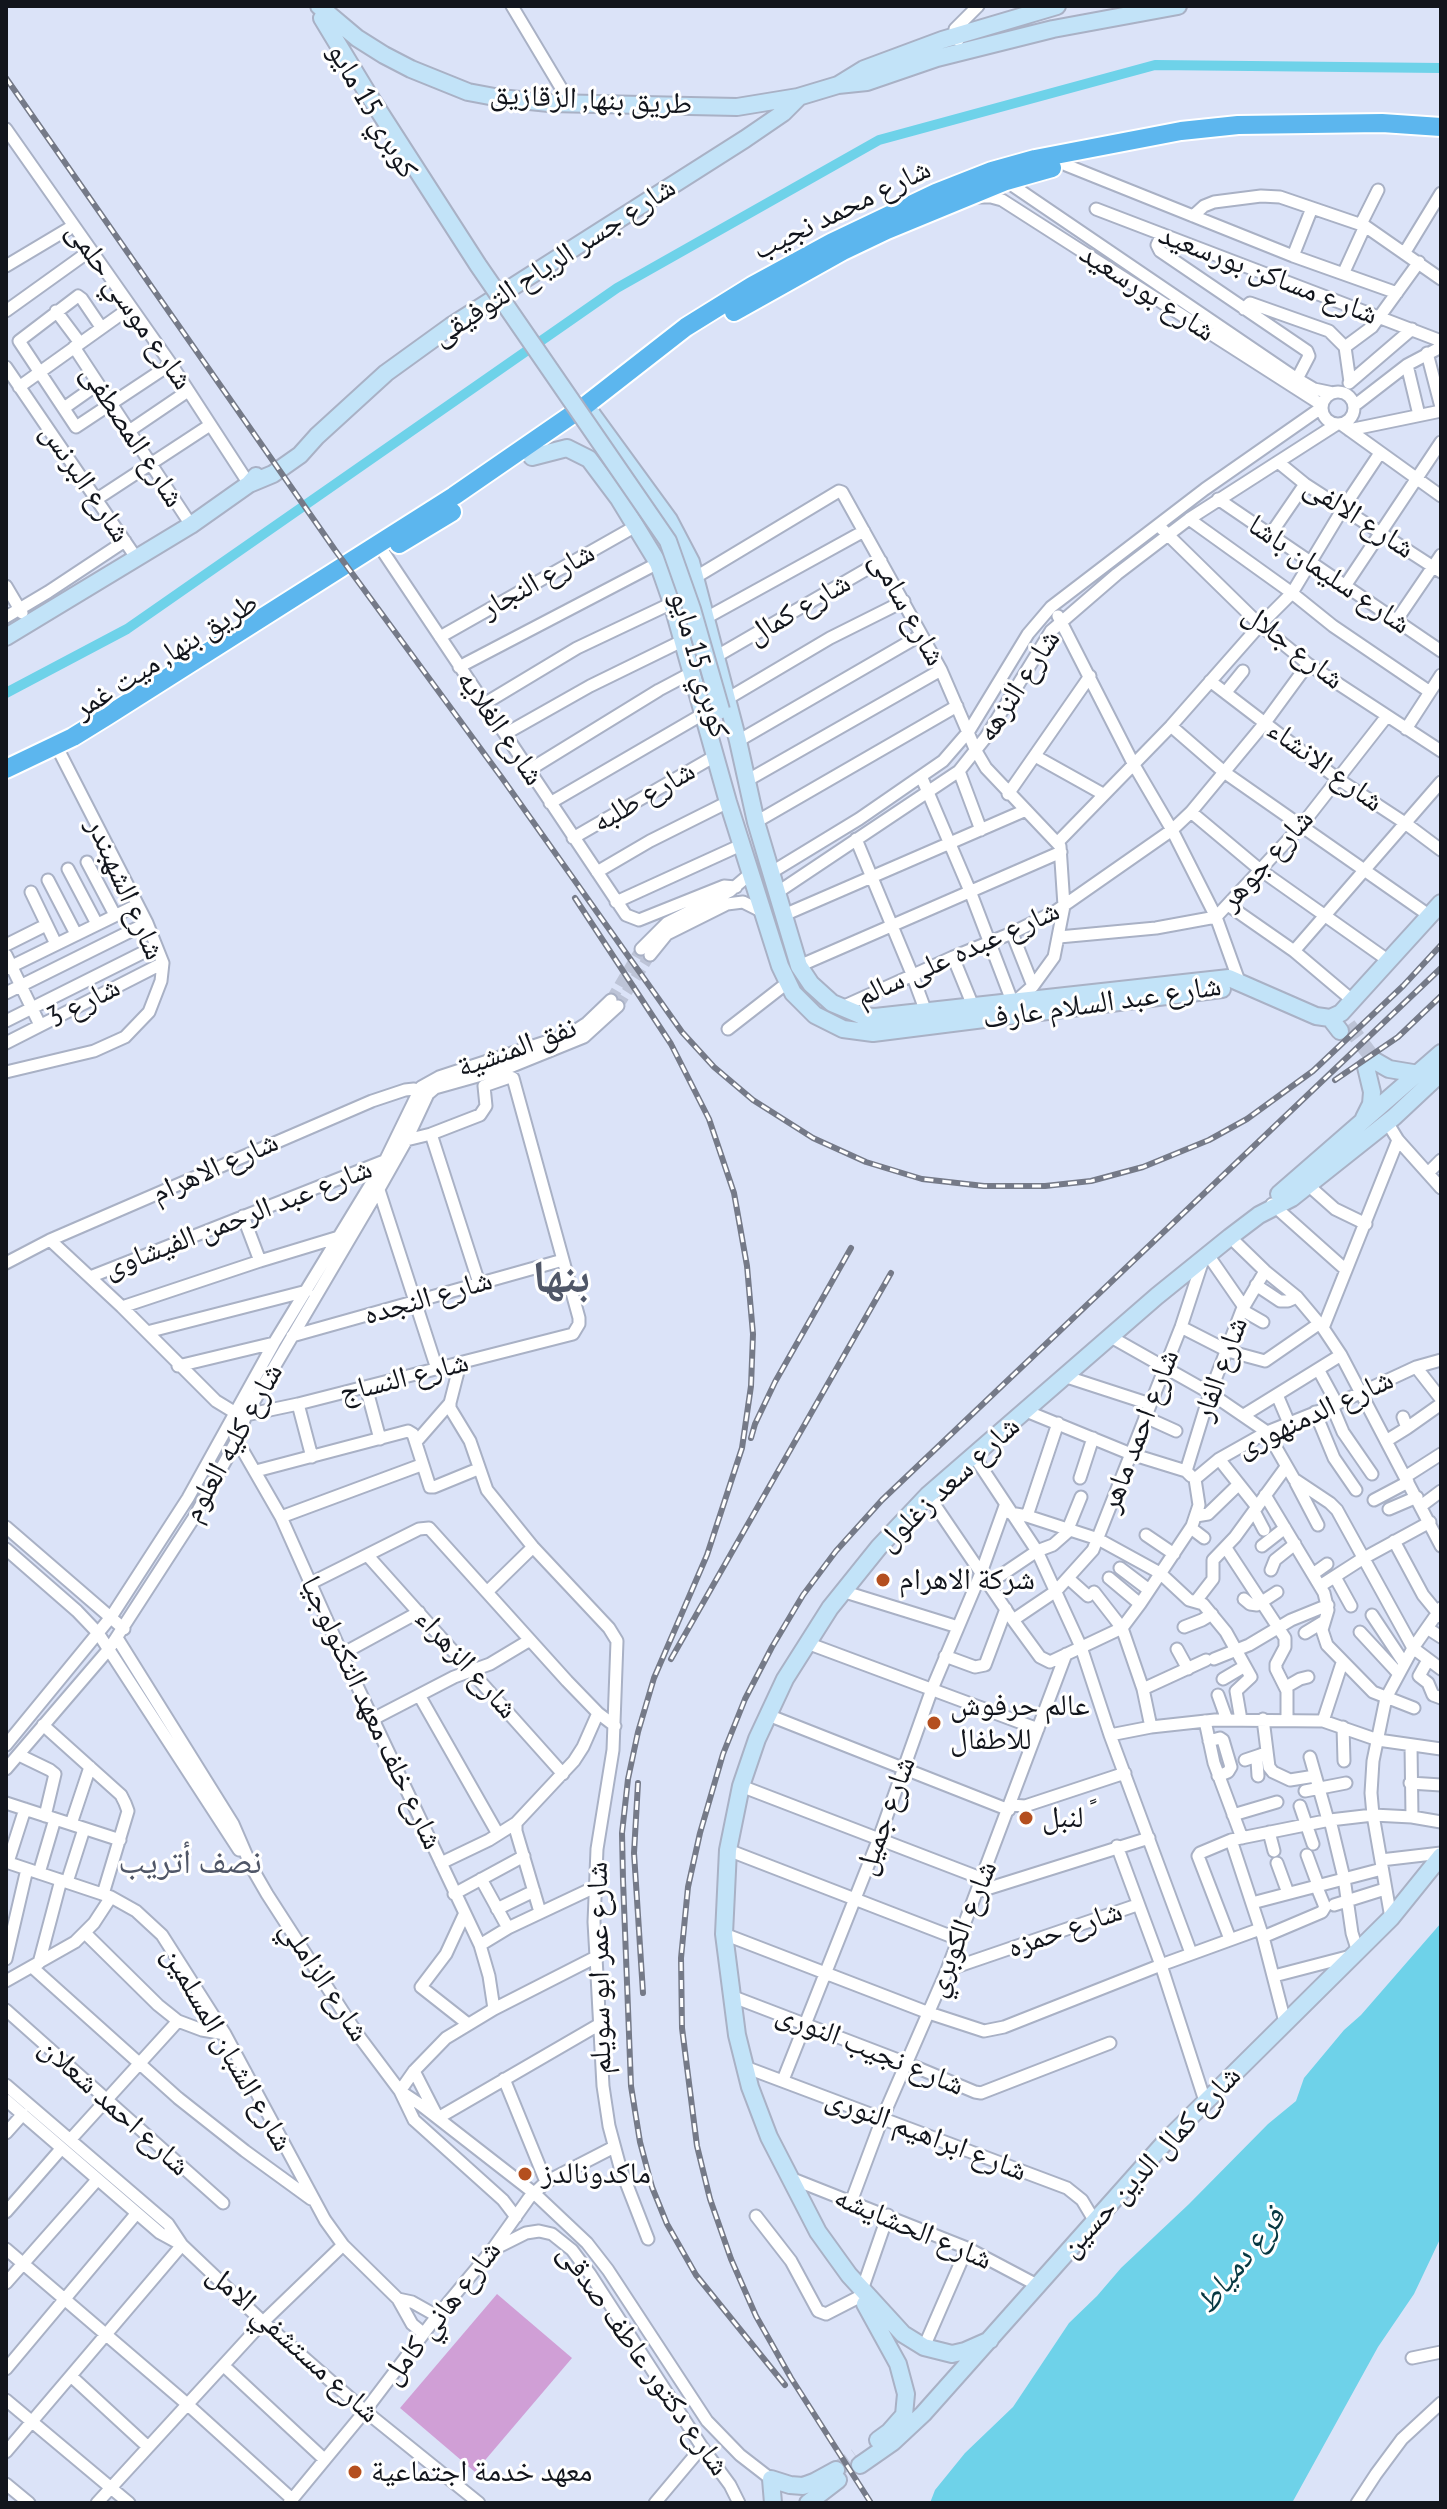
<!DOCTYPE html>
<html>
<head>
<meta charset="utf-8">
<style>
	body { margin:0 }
	#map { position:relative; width:1447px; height:2509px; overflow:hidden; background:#dbe3f8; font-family:"PT Sans Narrow",sans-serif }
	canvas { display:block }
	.frame { position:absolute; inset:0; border:8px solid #12151c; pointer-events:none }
</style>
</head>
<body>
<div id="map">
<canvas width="1447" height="2509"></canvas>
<div class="frame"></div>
</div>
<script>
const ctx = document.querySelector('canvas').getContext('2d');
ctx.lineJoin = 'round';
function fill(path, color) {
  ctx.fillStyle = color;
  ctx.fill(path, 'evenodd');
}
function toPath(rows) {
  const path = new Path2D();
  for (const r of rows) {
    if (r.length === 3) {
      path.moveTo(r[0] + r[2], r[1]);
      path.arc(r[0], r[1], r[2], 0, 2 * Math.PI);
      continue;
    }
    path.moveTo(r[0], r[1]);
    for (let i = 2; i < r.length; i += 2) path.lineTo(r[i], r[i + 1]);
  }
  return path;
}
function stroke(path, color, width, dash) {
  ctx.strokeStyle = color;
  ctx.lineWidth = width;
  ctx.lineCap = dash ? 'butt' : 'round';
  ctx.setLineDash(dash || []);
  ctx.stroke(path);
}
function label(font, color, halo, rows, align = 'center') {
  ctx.font = font + ' "PT Sans Narrow","Noto Naskh Arabic",sans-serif';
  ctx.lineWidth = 6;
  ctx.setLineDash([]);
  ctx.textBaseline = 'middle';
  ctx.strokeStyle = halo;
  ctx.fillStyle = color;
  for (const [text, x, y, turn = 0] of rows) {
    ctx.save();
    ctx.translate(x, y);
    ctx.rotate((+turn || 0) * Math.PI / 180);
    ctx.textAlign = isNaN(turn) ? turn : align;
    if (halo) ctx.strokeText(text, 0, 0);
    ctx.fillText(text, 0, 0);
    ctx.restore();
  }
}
fill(toPath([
	[497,2294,572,2358,475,2472,400,2408]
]), '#d09fd6');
fill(toPath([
	[1441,1923,1441,2237,1414,2294,1378,2347,1292,2503,930,2503,935,2490,965,2453,1013,2407,1069,2323,1097,2296,1121,2268,1189,2204,1268,2124,1296,2101,1304,2078,1344,2030,1361,2015]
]), '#6ed2e9');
stroke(toPath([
	[6,693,127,629,617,288,879,140,1155,65,1441,68]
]), '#6ed2e9', 10);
stroke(toPath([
	[611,1000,641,949],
	[618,1006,650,955]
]), '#bdc4d7', 11, [11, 5.5]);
stroke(toPath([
	[1348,1025,1375,1061],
	[836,2470,856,2456]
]), '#bdc4d7', 16, [16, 8]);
const minor = toPath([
	[512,6,570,103],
	[958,40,955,29,978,6],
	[6,129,171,364,249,484],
	[1066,165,1293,256,1397,293],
	[1006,181,1297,379,1314,389,1333,393],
	[979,197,991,197,1002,200,1322,405],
	[1096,209,1441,341],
	[1193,216,1204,206,1214,202,1261,196,1280,197,1365,226,1441,279],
	[1361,224,1378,190],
	[1162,234,1157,245,1160,251,1307,351,1309,356,1297,379],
	[1405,252,1441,193],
	[1293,256,1312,208],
	[6,266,73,226],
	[1344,272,1365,226],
	[1244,309,1250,303,1329,331,1345,347,1350,382],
	[6,311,91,250],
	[56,311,80,343],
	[101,327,82,299,78,296,19,341,76,427,171,364],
	[74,347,191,525],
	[1345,347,1372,327,1419,262],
	[1427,353,1441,407],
	[1407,365,1419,415],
	[6,367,137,559],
	[1349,383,1412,329],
	[19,387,131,307],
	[1338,408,16],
	[1354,406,1407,365,1441,347],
	[64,408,98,384],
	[1341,424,1441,496],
	[1349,430,1441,411],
	[129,431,188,391],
	[1278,462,1305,484,1441,572],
	[97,499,210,425],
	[1218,499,1441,651],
	[1189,519,1292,593,1333,626,1430,692],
	[1162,529,1260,625,1308,664,1441,751],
	[1270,535,1305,484],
	[384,553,626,915,639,920,724,886,736,887],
	[696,577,839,491,842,492,941,670,976,751,986,768,1060,846,1064,906,1054,957,1033,986,1017,1000],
	[6,586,22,613],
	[1345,586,1441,442],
	[1058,616,1134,765,1172,830,1216,917,1239,981],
	[6,617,48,592,125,541],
	[706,618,864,531],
	[1396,621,1441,555],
	[440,637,636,526],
	[717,656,881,561],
	[459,667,658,563],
	[1210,681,1338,779,1405,823,1441,850],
	[1226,692,1243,671],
	[727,699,830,638,904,601],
	[484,704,577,648,672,603],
	[1171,726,1224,772,1430,916],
	[1406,729,1441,675],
	[505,734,590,686,682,641],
	[738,741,921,635],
	[1035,756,1103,794],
	[529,770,659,690,691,673],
	[959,771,981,830],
	[921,776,970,891,1012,1001],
	[748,780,941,670],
	[1008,794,1090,676],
	[550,803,703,714],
	[1191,812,1259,869,1389,961],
	[756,822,957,706],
	[573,838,715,756],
	[856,839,912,974,926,1012],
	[1058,842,1171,726,1260,625,1292,593,1342,510,1380,453],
	[87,862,115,915],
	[68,869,97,924],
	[597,872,650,841,728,802],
	[772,872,859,819,943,761,969,731,1028,634,1051,607,1205,489,1321,408],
	[48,880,76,934],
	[31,892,56,944],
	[778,892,959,771,986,737,1051,631,1117,574,1189,519,1337,424],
	[616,902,741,845],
	[1228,905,1294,951,1352,1000],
	[784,915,1026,810],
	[1012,933,1033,986],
	[1059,937,1156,928,1216,917,1301,826,1387,716],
	[6,945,46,925],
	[641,949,667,923,730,891,750,874],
	[1294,951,1441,782],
	[6,955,40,1025],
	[650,955,667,934,727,904,743,902,761,911],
	[953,957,973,1006],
	[799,966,1061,852],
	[6,969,137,905],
	[6,993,147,923],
	[842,1007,953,957,1012,933,1056,911,1172,830,1191,812,1264,724,1308,664],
	[6,1021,156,946],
	[728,1029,787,983],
	[6,1043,163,963],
	[6,1072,94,1051,125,1037,149,1012,161,981,163,963,147,923,61,755],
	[428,1094,435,1088,510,1067,584,1037,618,1006],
	[1387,1122,1398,1140,1441,1188],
	[431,1134,479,1283],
	[1428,1173,1441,1160],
	[1308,1185,1335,1209,1366,1224],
	[378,1187,437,1369],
	[1272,1204,1346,1270],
	[243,1216,260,1261],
	[1230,1237,1265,1271,1297,1297,1323,1328,1341,1355,1441,1546],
	[50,1240,122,1307,260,1261,339,1237],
	[1208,1255,1244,1307],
	[6,1263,50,1240,124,1208,372,1101,405,1090,414,1089,424,1092],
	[90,1277,384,1161],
	[1256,1285,1280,1301,1288,1301,1297,1297],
	[122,1307,216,1401,234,1412,246,1415,298,1404,573,1334,579,1324,579,1318,513,1078,510,1077,484,1086,486,1106,480,1115,431,1134,394,1143],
	[1242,1310,1263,1322],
	[1181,1327,1228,1351,1265,1361,1320,1323],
	[1323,1328,1398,1140],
	[147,1332,307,1291],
	[292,1336,563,1260],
	[1111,1337,1210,1393,1267,1432,1294,1479,1330,1503,1337,1510,1413,1648,1441,1669],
	[460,1364,450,1403,450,1408,470,1441,487,1490,533,1547,609,1628,617,1641,613,1750,597,1849,594,1922,596,1957,603,2086,609,2126,620,2167,648,2239],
	[178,1366,274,1343],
	[1416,1367,1441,1399],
	[1318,1369,1337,1404],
	[1067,1377,1150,1404],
	[366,1387,380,1439],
	[1277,1395,1289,1423],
	[298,1404,312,1457],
	[1332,1406,1343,1432,1372,1474],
	[1026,1411,1131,1454,1186,1471,1191,1476],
	[1315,1412,1334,1458,1356,1490],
	[1244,1415,1341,1355],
	[1145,1417,1176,1431],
	[1407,1428,1441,1404],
	[235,1437,281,1517,342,1654,480,1945,489,1976,494,2009],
	[1386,1441,1407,1428,1403,1417],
	[416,1442,450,1403],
	[974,1456,1037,1551,1081,1647,1110,1735,1191,1953],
	[1219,1459,1257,1507],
	[256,1471,408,1431,413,1434,430,1487,434,1487,478,1469],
	[1186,1471,1210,1393,1242,1310,1265,1271],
	[1405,1477,1441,1454],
	[1080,1478,1093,1438],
	[1195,1479,1219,1459,1267,1432,1332,1406,1416,1367,1441,1360],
	[1296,1483,1318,1525],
	[928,1495,1013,1620,1040,1657,1050,1662,1122,1628,1140,1604,1192,1526,1199,1505,1195,1479],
	[1265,1495,1324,1593,1328,1610,1322,1630,1327,1645,1373,1692,1414,1708],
	[1374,1500,1408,1482],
	[1421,1506,1441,1491],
	[1389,1509,1417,1497],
	[1254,1511,1264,1530],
	[1010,1513,1027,1516,1098,1539,1160,1573,1189,1600,1203,1604,1226,1632,1251,1677,1236,1691,1241,1720],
	[1027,1516,1058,1423],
	[1196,1516,1208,1514,1239,1484],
	[281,1517,421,1465],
	[6,1527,124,1629],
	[1191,1528,1204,1538],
	[1068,1529,1081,1497],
	[1146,1535,1174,1554],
	[1394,1541,1423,1595,1441,1617],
	[1262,1546,1285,1528],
	[1226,1548,1285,1638,1285,1647,1276,1664,1276,1669,1287,1691,1287,1720],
	[6,1549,77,1611,98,1633,239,1850],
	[368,1556,563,1774],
	[1120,1568,1149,1590],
	[1271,1570,1275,1560,1295,1544],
	[1313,1574,1327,1564],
	[1335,1577,1351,1606],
	[1109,1578,1140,1604],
	[1069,1579,1088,1596],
	[309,1584,419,1529,429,1528,567,1681,598,1713,615,1726],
	[988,1584,1037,1551,1053,1545,1070,1530],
	[1320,1586,1362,1559,1430,1522],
	[842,1591,958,1627],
	[487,1592,533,1547],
	[1094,1592,1122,1628,1143,1689,1151,1727],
	[1244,1599,1250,1604,1257,1605,1277,1592],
	[1196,1601,1213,1579,1213,1560,1235,1537,1286,1467],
	[1372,1615,1404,1663],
	[1013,1620,1056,1591,1093,1550,1181,1327,1203,1260],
	[1184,1627,1202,1620,1212,1614],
	[1427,1628,1441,1637],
	[1360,1632,1398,1673],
	[1305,1633,1323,1622],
	[117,1638,233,1824,252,1868,267,1894,358,2035,400,2091,414,2120,503,2200,516,2217],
	[807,1643,1038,1729],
	[1177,1649,1188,1669],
	[342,1654,419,1612],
	[945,1656,975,1667,985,1665,1006,1609],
	[1214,1659,1249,1645,1291,1620,1328,1605],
	[1428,1660,1419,1676,1428,1683,1433,1695,1441,1698],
	[1223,1679,1245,1666],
	[1286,1687,1300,1679,1308,1677],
	[1143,1689,1206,1660],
	[419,1695,498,1834],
	[1218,1695,1227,1720],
	[768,1715,1009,1810],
	[373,1719,454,1677,490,1664,530,1640],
	[1263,1719,1269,1767,1273,1772,1290,1780,1315,1776],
	[1205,1721,1214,1763,1242,1838],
	[1323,1721,1342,1663],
	[43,1725,121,1795,125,1803,128,1811,103,1894],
	[1343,1727,1344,1761],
	[1110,1735,1151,1727,1215,1720,1323,1721,1378,1740,1441,1749],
	[1209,1741,1220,1738,1223,1740,1231,1767,1228,1772,1218,1776],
	[6,1745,111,1617,188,1498,274,1343,385,1161,421,1087,439,1077,570,1034,587,1023,611,1000],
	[1411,1746,1412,1817],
	[19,1755,50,1770,55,1774,45,1816],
	[1310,1757,1328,1820],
	[1245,1760,1260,1755],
	[6,1769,109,1649,195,1516,237,1440,246,1415,379,1189,406,1141,428,1094],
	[1258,1776,1257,1760,1260,1755,1267,1752],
	[1410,1783,1441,1785],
	[741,1786,983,1879],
	[1305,1791,1346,1783],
	[6,1803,120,1840],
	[1011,1805,1025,1806,1125,1773],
	[1300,1806,1313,1844],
	[1233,1815,1277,1802],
	[1330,1820,1344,1878,1352,1933,1358,1952],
	[71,1824,90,1767],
	[1269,1832,1274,1851],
	[1231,1840,1263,1937,1285,2022],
	[1117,1846,1161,1965,1205,2101],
	[728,1850,958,1939],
	[1307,1855,1318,1885],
	[1381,1860,1441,1853],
	[6,1862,111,1897,136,1911,162,1935,225,2034,325,2220,343,2245,398,2299,412,2324,423,2333],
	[8,1862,25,1809],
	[441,1863,489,1840,516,1823],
	[1277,1863,1288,1893],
	[39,1873,55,1819],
	[481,1879,508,1928],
	[67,1882,84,1829],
	[977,1892,1149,1838],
	[454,1894,524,1856],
	[1252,1903,1382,1869],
	[1334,1905,1385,1889],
	[497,1909,534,1891],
	[540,1912,516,1831,516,1823,574,1761,583,1747,598,1713],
	[464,1915,446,1954,421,1987,468,2024],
	[1391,1918,1373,1815,1371,1793,1373,1761,1386,1698,1413,1648,1441,1608],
	[85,1933,158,2005,178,2021,202,2030,225,2034],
	[724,1934,929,2013,984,2031,1004,2027,1161,1965,1260,1929],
	[1263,1937,1322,1912,1325,1907,1316,1885],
	[1230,1939,1198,1856,1200,1853,1231,1840,1330,1820,1373,1815,1412,1817,1441,1822],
	[480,1945,508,1928,595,1887],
	[6,1959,27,1869],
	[39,1963,61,1880],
	[32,1967,178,2098,245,2151,311,2199],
	[947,1970,1137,1905],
	[1274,1976,1351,1956],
	[6,1981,75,1942,94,1923,111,1897],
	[731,1996,906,2063,975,2092,981,2093,1110,2043],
	[6,2010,223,2203],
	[745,2067,1067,2188,1082,2200,1094,2220],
	[414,2071,438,2118,600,2024],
	[504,2079,546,2182],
	[783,2080,879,1838,932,1689,981,1573,1005,1506],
	[6,2085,168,2224,182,2245,263,2322,365,2411,479,2503],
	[400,2091,421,2105,534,2193,587,2243,608,2270,707,2421,740,2455,771,2479],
	[400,2091,414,2071,446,2038,494,2009,596,1957],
	[6,2100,160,2233,182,2245],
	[6,2133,23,2114],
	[70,2140,178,2021],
	[788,2177,967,2248,1037,2285],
	[851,2202,882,2119,947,1970,1066,1654],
	[6,2212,61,2149],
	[756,2216,791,2261,818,2311,826,2314,861,2296],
	[496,2248,526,2233,539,2231,552,2234,572,2250,590,2274,702,2447,730,2485,739,2503],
	[6,2249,187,2404,292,2499],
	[6,2283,97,2180],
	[862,2290,888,2215],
	[398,2299,412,2302,437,2316],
	[924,2347,967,2248],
	[1412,2358,1441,2352],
	[224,2366,324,2459],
	[6,2369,136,2214],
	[72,2377,148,2447],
	[6,2400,129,2503],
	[6,2452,182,2245],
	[6,2484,29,2503],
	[97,2503,263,2322,343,2245],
	[289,2503,365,2411,437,2316,492,2250,529,2198,546,2182,614,2147],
	[655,2503,702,2447],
	[1357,2503,1376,2474,1402,2439,1441,2403]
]);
const secondary = toPath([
	[319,6,357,38,384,55,411,69,468,92,500,98,549,103,737,107,798,97,838,85,867,82,937,58,1053,29,1178,6],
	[322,18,368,94],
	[838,85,864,69,942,40,1057,6],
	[591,413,669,520,691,562,738,741,756,822,799,966,811,984,832,1003,863,1016,875,1017,1229,978,1316,1016,1330,1018,1341,1013,1441,903],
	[532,457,567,448,589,459,619,499,658,563,672,603,728,802,780,966,793,993,815,1015,843,1029,873,1033,1222,989],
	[249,484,273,474,300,455,317,436,386,373,451,326,745,139,783,113,798,98],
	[6,637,191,525,249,484,256,476],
	[1330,1018,1340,1031],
	[1375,1061,1389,1069,1419,1074],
	[1364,1118,1371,1104,1372,1092,1366,1067],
	[1279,1194,1441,1053],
	[865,2304,898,2364,906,2394,904,2415,889,2432,878,2440],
	[990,2340,965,2351,952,2354,924,2347,903,2334,849,2275,818,2232,769,2137,750,2087,737,2035,724,1934,728,1850,741,1786,757,1739,785,1679,830,1608,879,1547,928,1495,1157,1296,1230,1237,1259,1215,1292,1198,1394,1117,1441,1073],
	[860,2465,893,2442,923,2414,1167,2140,1391,1918,1441,1856],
	[773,2503,771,2479,790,2485,803,2486,814,2482,836,2470],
	[808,2503,838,2480]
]);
const trunk = toPath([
	[734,312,843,251,887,230,1006,181,1052,168],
	[399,544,452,512],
	[6,769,73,737,107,716,454,496,586,405,686,327,752,286,831,243,936,193,992,171,1035,159,1181,131,1238,125,1382,123,1441,127]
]);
stroke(minor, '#a9b1c5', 15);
stroke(secondary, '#a9b1c5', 20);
stroke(trunk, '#fff', 22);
stroke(minor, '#fff', 11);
stroke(secondary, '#c2e3f8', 16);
stroke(trunk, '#5cb6ee', 18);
const rail = toPath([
	[6,78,335,550,502,778,682,1032,714,1067,753,1100,813,1138,866,1162,922,1179,984,1186,1045,1186,1091,1181,1143,1167,1209,1140,1247,1119,1313,1071,1403,986,1441,945],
	[575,898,671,1044,709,1119,734,1193,747,1266,753,1334,751,1386,742,1448,707,1555,654,1678,638,1732,628,1779,622,1833,623,1880,631,2086,640,2142,652,2187,667,2224,696,2275,785,2385],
	[1335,1080,1398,1037,1441,996],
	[751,1438,755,1424,775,1382,851,1248],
	[671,1659,891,1273],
	[638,1783,634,1853,643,1993],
	[871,2503,791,2378,756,2316,731,2259,710,2199,697,2146,682,2028,681,1958,688,1887,700,1833,723,1754,745,1699,772,1647,803,1595,836,1551,882,1500,1441,968]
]);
stroke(rail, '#757a88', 6);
stroke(rail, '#fff', 3, [9]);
const secondaryBridge = toPath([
	[368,94,478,265,668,541,692,609,721,710]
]);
stroke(secondaryBridge, '#a9b1c5', 20, []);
stroke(secondaryBridge, '#c2e3f8', 16);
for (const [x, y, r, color] of [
	[883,1580,8,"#b44f1f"],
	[934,1723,8,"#b44f1f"],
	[1026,1818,8,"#b44f1f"],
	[525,2174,8,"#b44f1f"],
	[355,2472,8,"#b44f1f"]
]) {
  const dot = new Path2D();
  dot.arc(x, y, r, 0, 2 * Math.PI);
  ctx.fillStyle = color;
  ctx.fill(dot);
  stroke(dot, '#fff', 3);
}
label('30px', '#12151c', '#fff', [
	["طريق بنها, الزقازيق",591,100,3],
	["كوبري 15 مايو",372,111,60],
	["شارع محمد نجيب",842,210,-26],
	["شارع جسر الرياح التوفيقى",554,262,-33],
	["شارع مساكن بورسعيد",1268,275,21],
	["شارع بورسعيد",1147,293,33],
	["شارع موسي حلمى",129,306,55],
	["شارع المصطفى",132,436,57],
	["شارع البرنس",85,483,56],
	["شارع الالفى",1359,518,33],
	["شارع سليمان باشا",1329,575,34],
	["شارع النجار",538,581,-29],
	["شارع كمال",799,609,-30],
	["شارع سامى",907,609,61],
	["شارع جلال",1293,647,38],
	["طريق بنها, ميت غمر",166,656,-32],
	["كوبري 15 مايو",699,665,74],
	["شارع النزهه",1019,686,-57],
	["شارع الغلايه",500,728,56],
	["شارع الانشاء",1325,766,36],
	["شارع طلبه",644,797,-30],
	["شارع جوهر",1267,860,-48],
	["شارع الشهبندر",125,889,66],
	["شارع عبده على سالم",958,954,-24],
	["شارع 3",84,1003,-27],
	["شارع عبد السلام عارف",1102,1003,-8],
	["نفق المنشية",517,1048,-20],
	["شارع الاهرام",215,1168,-24],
	["شارع عبد الرحمن الفيشاوى",238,1219,-21],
	["شارع النجده",428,1298,-16],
	["شارع الفار",1221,1369,-70],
	["شارع النساج",404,1378,-14],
	["شارع الدمنهورى",1315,1414,-25],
	["شارع احمد ماهر",1140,1431,-69],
	["شارع كليه العلوم",233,1443,-61],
	["شارع سعد زغلول",949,1484,-43],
	["شارع الزهراء",466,1664,48],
	["شارع خلف معهد التكنولوجيا",371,1713,65],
	["شارع جميل",886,1816,-70],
	["شارع الكوبري",962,1929,-68],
	["شارع حمزه",1065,1930,-19],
	["شارع عمر ابو سويلم",600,1968,-91],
	["شارع الزاملي",324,1981,57],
	["شارع الشبان المسلمين",227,2049,60],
	["شارع نجيب النورى",870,2050,22],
	["شارع احمد شعلان",114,2107,42],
	["شارع ابراهيم النورى",926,2135,21],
	["شارع كمال الدين حسين",1151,2162,-47],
	["شارع الحشايشه",913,2229,23],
	["شارع هاني كامل",442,2313,-52],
	["شارع مستشفي الامل",293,2344,42],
	["شارع دكتور عاطف صدقى",643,2360,55]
]);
label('30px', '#12151c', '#fff', [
	["شركة الاهرام",899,1580],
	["عالم حرفوش",950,1706],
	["للاطفال",950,1740],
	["لنبل ً",1042,1818],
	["ماكدونالدز",541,2174],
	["معهد خدمة اجتماعية",371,2472]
], 'left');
label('italic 32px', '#073842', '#fff', [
	["فرع دمياط",1241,2261,-52]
]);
label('34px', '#505768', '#fff', [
	["نصف أتريب",190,1863]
]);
label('bold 46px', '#505768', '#fff', [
	["بنها",561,1279]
]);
</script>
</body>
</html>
